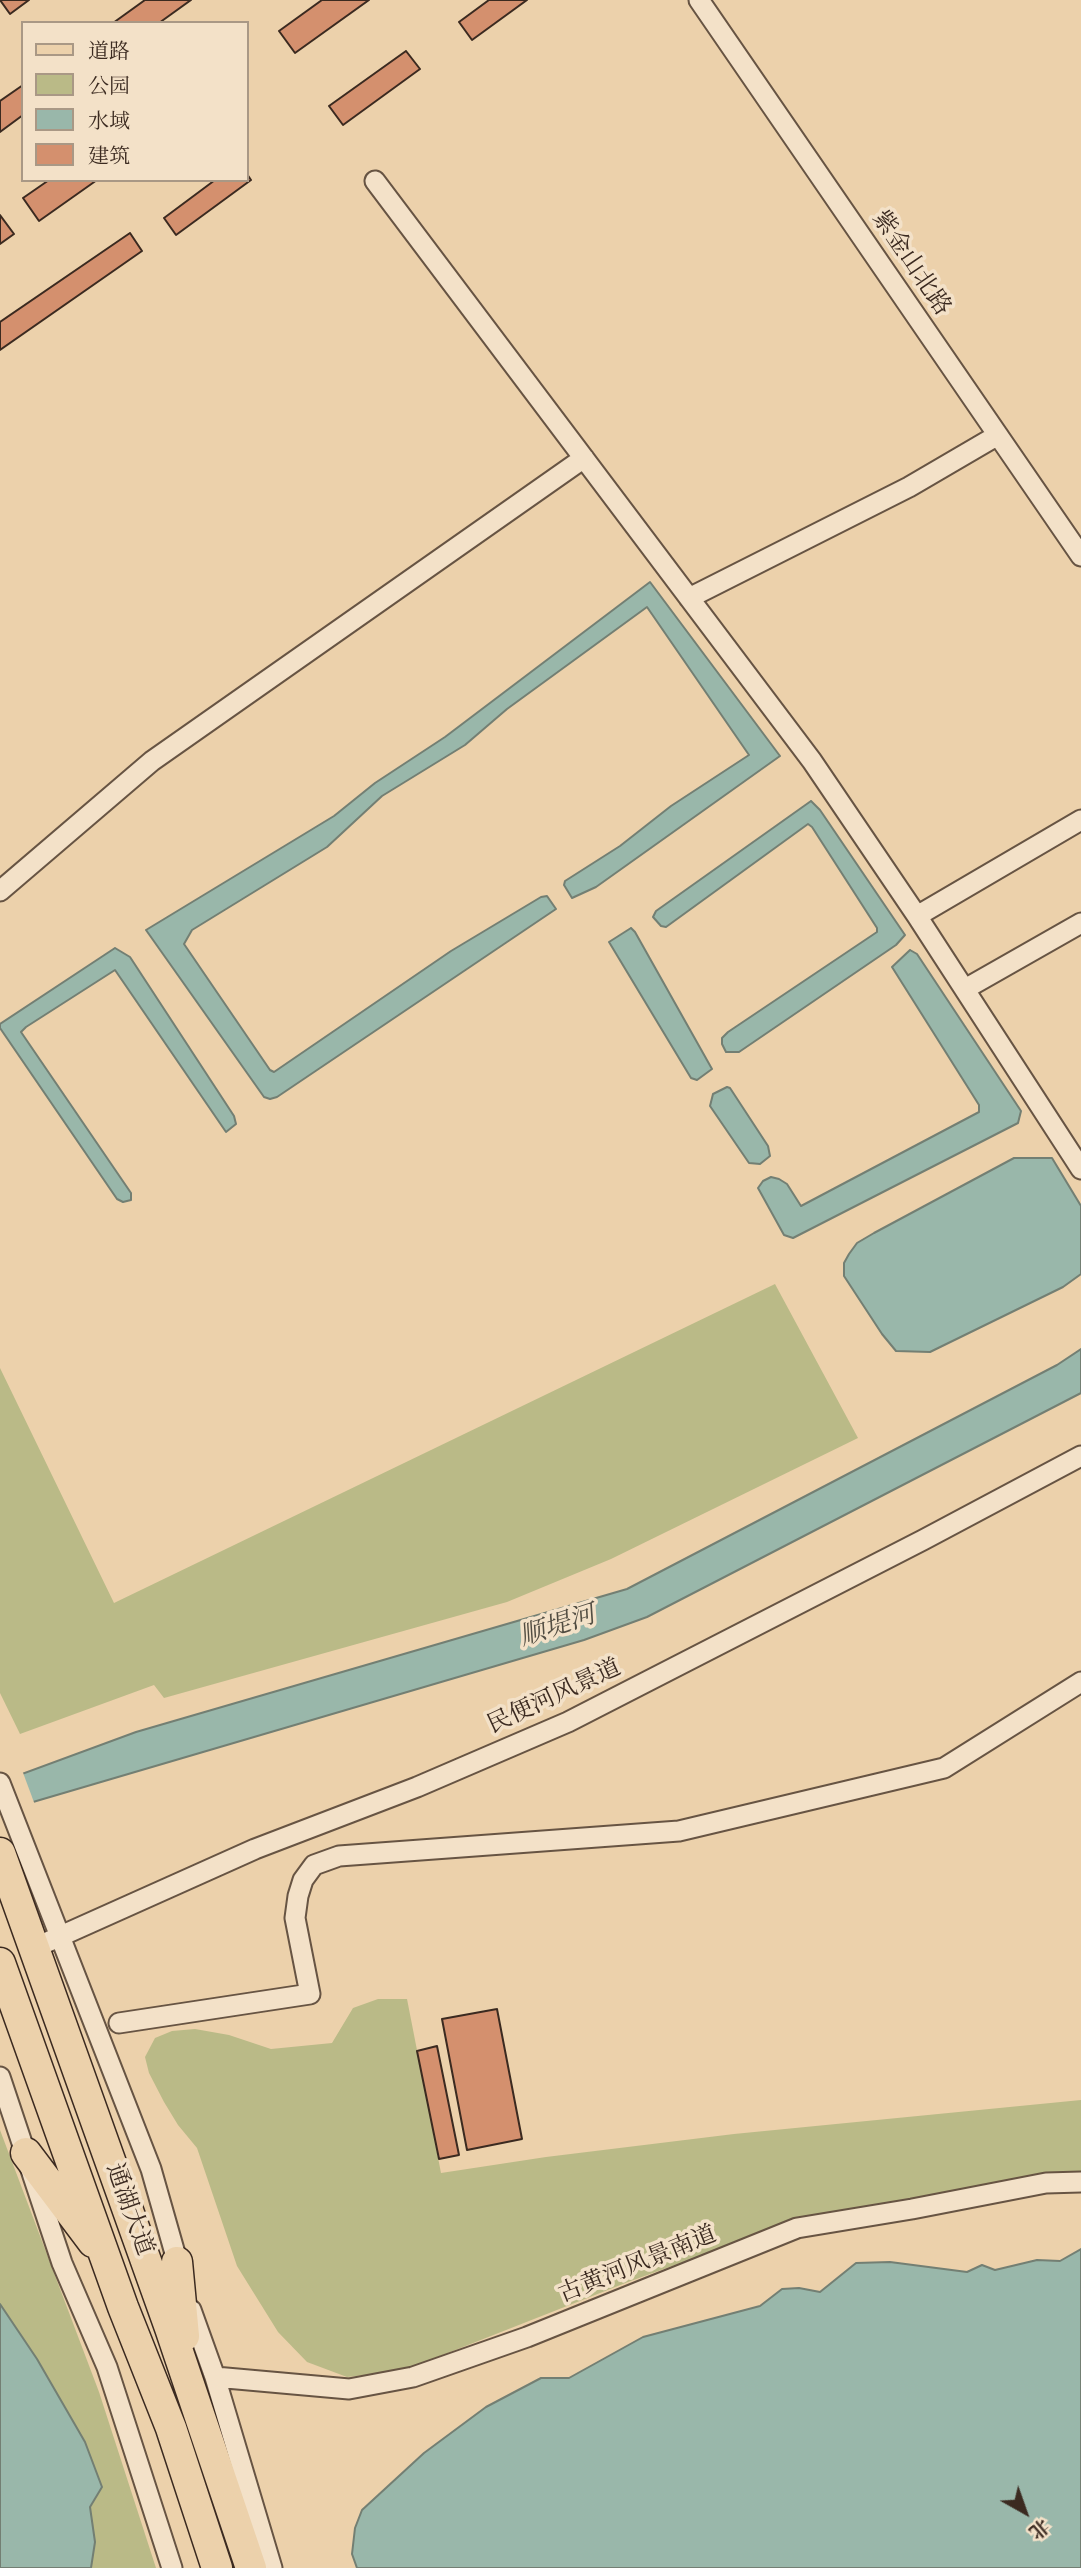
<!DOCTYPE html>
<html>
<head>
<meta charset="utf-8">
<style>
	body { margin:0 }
	#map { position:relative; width:1081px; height:2568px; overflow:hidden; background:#ecd1ab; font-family:"IM FELL DW Pica","Noto Serif SC",serif }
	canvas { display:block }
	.legend { position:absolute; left:21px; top:21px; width:228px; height:161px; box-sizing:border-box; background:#f3e1c8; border:2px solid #a99885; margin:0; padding:9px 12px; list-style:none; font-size:21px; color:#3b2a20 }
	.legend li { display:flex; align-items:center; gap:14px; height:35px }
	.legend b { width:35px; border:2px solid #a99885 }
	.north { position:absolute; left:990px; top:2477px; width:70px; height:70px; -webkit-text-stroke:5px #f3e1c8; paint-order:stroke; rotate:140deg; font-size:19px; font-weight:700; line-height:28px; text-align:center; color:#3b2a20 }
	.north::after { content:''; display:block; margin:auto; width:24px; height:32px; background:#3b2a20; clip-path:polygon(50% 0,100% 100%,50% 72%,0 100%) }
</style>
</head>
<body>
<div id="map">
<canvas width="1081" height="2568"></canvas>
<ul class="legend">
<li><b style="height:9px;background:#ecd1ab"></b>道路</li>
<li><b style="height:19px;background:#baba87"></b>公园</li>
<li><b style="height:19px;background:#99b7aa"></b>水域</li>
<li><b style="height:19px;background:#d4906e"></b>建筑</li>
</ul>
<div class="north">北</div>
</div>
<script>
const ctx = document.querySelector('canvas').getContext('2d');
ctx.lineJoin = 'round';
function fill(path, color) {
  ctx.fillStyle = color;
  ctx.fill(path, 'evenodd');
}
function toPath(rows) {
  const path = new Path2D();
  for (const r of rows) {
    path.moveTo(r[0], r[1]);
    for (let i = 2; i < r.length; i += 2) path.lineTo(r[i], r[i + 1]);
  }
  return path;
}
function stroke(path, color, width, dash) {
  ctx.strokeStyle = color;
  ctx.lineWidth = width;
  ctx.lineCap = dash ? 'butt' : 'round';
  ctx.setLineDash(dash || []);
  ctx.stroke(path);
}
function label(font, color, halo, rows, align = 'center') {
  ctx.font = font + ' "IM FELL DW Pica","Noto Serif SC",serif';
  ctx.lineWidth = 7;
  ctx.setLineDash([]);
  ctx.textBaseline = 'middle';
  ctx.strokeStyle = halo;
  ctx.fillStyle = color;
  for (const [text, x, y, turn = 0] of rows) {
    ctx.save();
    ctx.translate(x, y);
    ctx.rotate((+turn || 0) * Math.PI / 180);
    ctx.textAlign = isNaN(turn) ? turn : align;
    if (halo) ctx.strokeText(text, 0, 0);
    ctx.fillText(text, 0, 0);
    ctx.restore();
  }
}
fill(toPath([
	[775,1284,858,1438,611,1559,507,1602,164,1698,154,1685,20,1734,0,1693,0,1368,114,1603],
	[378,1999,407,1999,441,2173,546,2157,734,2134,1081,2100,1081,2174,981,2186,878,2204,777,2228,628,2282,402,2371,347,2377,307,2362,278,2332,237,2266,197,2148,178,2125,164,2102,149,2073,145,2057,155,2038,172,2031,195,2029,229,2035,271,2049,332,2043,353,2008],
	[0,2130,99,2392,156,2568,0,2568]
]), '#baba87');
const water = toPath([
	[650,582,780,756,596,887,572,898,564,885,565,881,620,846,671,806,749,755,647,607,507,709,465,745,382,796,327,847,192,930,184,944,270,1070,274,1072,451,951,541,897,547,896,556,909,277,1097,270,1099,264,1097,146,930,334,816,375,783,445,737,650,582],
	[811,801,820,810,905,935,896,945,739,1052,726,1052,722,1044,722,1038,728,1032,877,932,877,928,812,827,808,824,666,927,661,926,653,917,656,911,811,801],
	[631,928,635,932,712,1069,697,1080,691,1078,609,942,631,928],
	[115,948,130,957,234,1116,236,1124,226,1132,115,970,26,1027,21,1032,131,1193,131,1200,123,1202,117,1199,0,1028,0,1024,115,948],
	[910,950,917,954,1021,1111,1018,1123,793,1238,784,1235,758,1188,763,1181,771,1177,779,1179,787,1184,801,1206,979,1112,979,1105,892,967,910,950],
	[727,1087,730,1088,768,1146,770,1156,760,1164,749,1163,710,1106,713,1094,727,1087],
	[1014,1158,1052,1158,1081,1206,1081,1274,1063,1287,930,1352,896,1351,882,1334,844,1276,844,1263,849,1254,857,1243,874,1233,1014,1158],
	[1081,1349,1081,1393,647,1617,584,1640,16,1807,0,1782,136,1732,627,1589,1057,1365,1081,1349],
	[1081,2249,1081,2568,357,2568,352,2554,355,2528,362,2510,424,2453,486,2407,541,2378,569,2378,643,2337,760,2306,782,2289,799,2288,820,2292,856,2263,890,2262,967,2272,982,2265,995,2270,1037,2260,1060,2261,1081,2249],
	[0,2304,37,2359,85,2442,102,2487,90,2507,95,2542,91,2568,0,2568,0,2304]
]);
fill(water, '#99b7aa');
stroke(water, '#737f73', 2);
fill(toPath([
	[22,1770,35,1805,0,1817,0,1778]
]), '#ecd1ab');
const building = toPath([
	[0,0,29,0,10,14,0,0],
	[145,0,191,0,159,23,113,23,145,0],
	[322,0,369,0,295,53,279,31,322,0],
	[489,0,527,0,472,40,459,22,489,0],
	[406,51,420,69,343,125,329,106,406,51],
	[23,85,23,115,0,132,0,101,23,85],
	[247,174,251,180,176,235,164,218,215,180,247,180,247,174],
	[49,180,97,180,39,221,23,198,49,180],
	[0,215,14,234,0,244,0,215],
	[130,233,142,251,0,350,0,322,130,233],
	[497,2009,522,2139,467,2150,442,2019,497,2009],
	[437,2046,459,2155,439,2159,417,2051,437,2046]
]);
fill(building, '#d4906e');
stroke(building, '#3b2a20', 2);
const minor = toPath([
	[699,0,1081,556],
	[375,181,812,761,917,916,1081,1169],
	[689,598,909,487,998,435],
	[0,891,152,761,584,458],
	[917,916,1081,820],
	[965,989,1081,923],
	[0,1783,151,2169,180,2271],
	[34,1948,255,1849,417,1787,568,1722,923,1540,1081,1456],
	[119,2023,310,1994,295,1918,298,1896,303,1880,314,1865,339,1856,679,1831,944,1768,1081,1682],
	[0,2077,62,2263,107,2367,172,2568],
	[191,2310,215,2377,272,2568],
	[215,2377,349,2389,413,2377,527,2337,797,2228,912,2209,1046,2183,1081,2182]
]);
const primary = toPath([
	[0,1853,170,2328,251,2568],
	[0,1963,123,2307,171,2428,217,2568],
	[26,2153,93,2242],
	[177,2262,184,2336]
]);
stroke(minor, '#675443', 23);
stroke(primary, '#3b2a20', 33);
stroke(minor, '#f3e1c8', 19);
stroke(primary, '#ecd1ab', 30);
label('24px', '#3b2a20', '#f3e1c8', [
	["紫金山北路",910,264,56],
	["民便河风景道",555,1698,-25],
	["通湖大道",128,2210,70],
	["古黄河风景南道",638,2266,-22]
]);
label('italic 26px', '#524d42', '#f3e1c8', [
	["顺堤河",558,1628,-18]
]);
</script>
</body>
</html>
